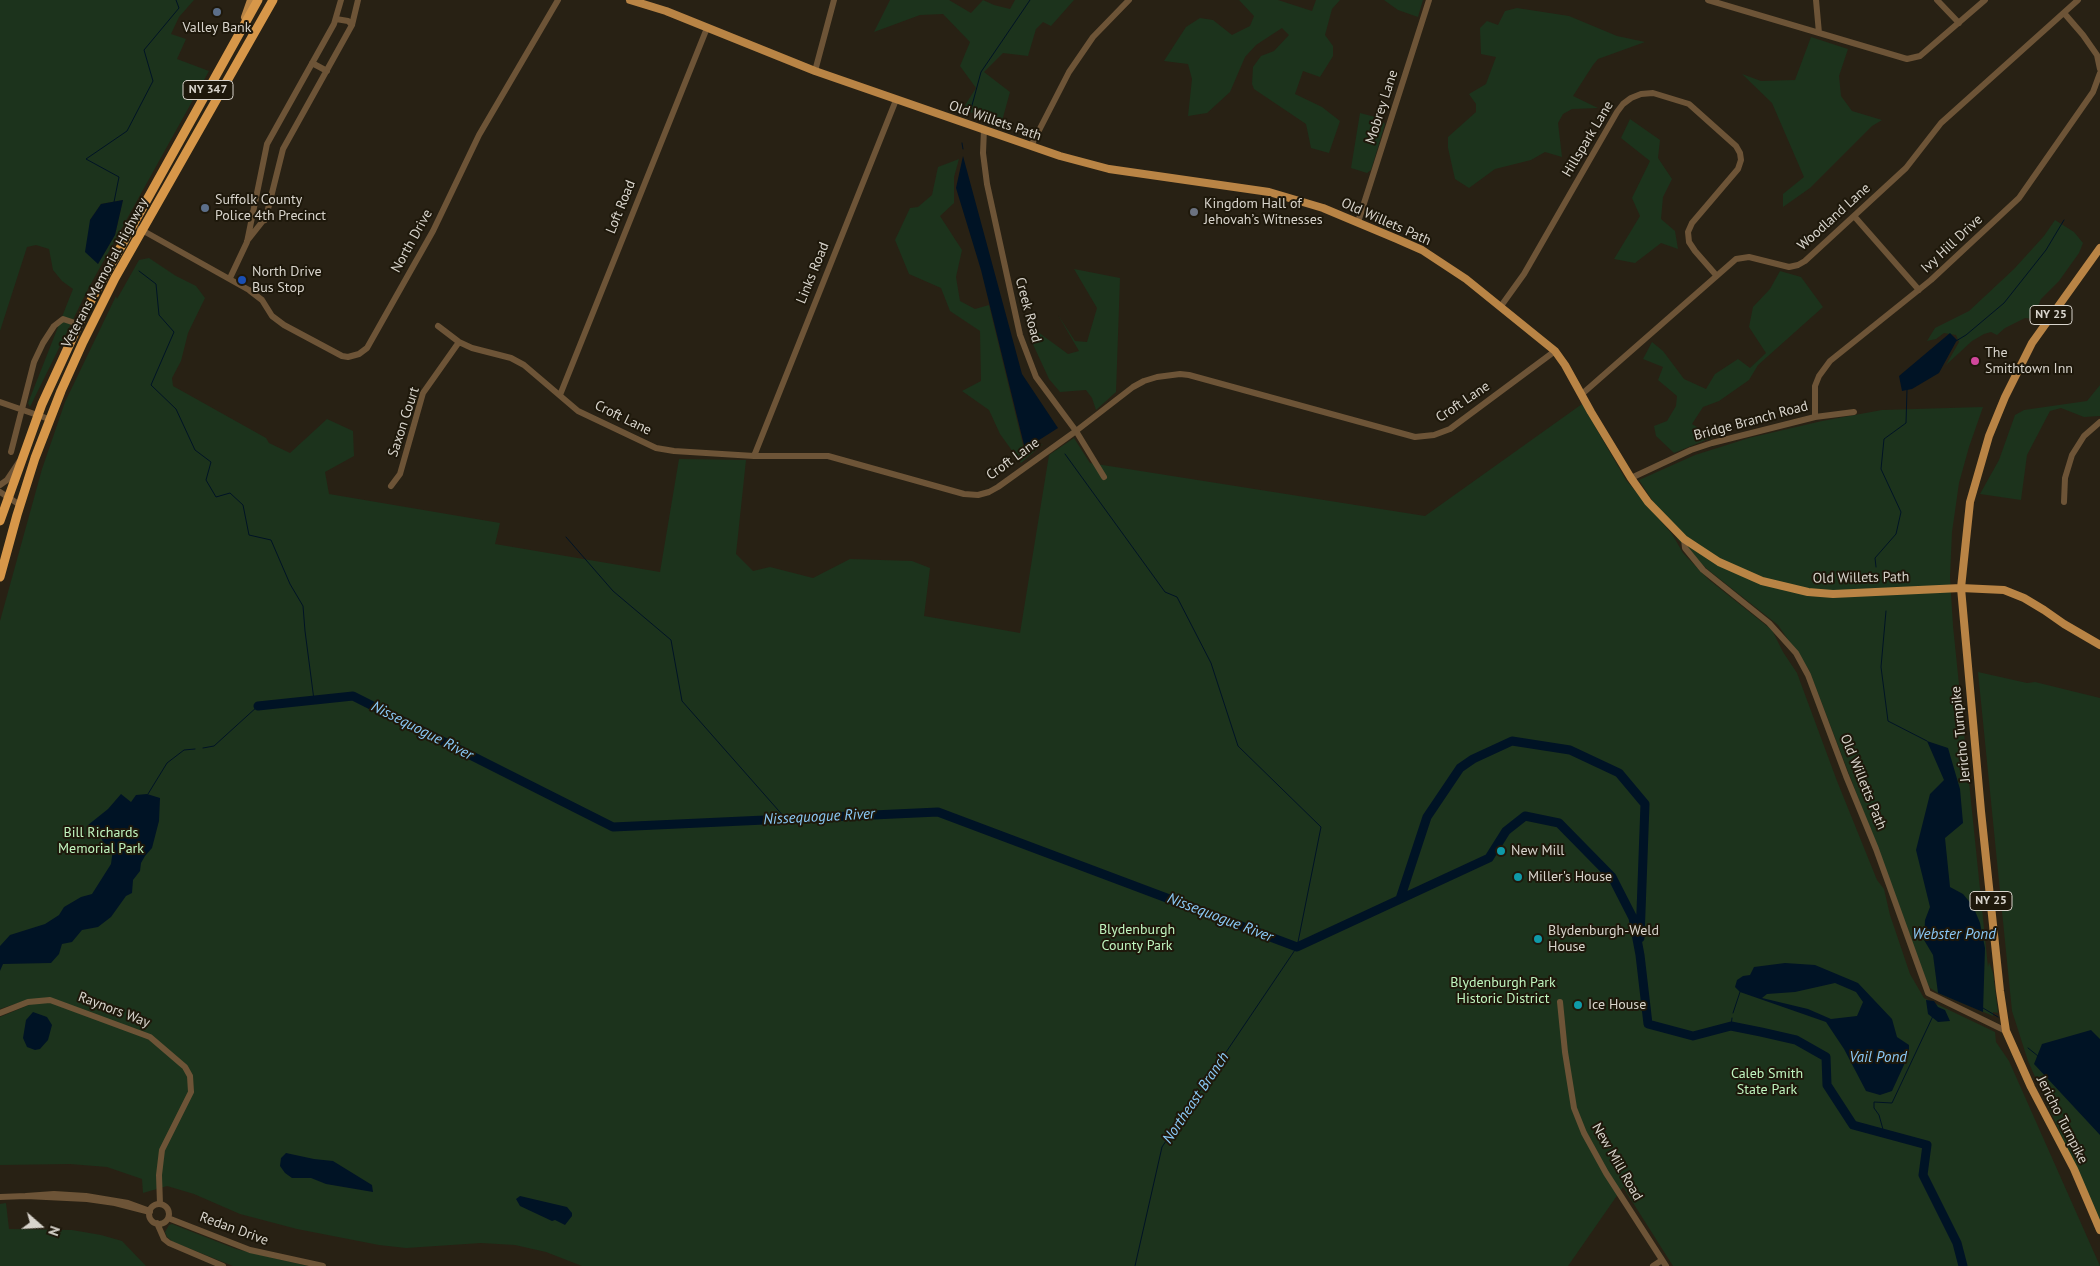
<!DOCTYPE html>
<html>
<head>
<meta charset="utf-8">
<style>
	body { margin:0 }
	#map { position:relative; width:2100px; height:1266px; overflow:hidden; background:#282114; font-family:"PT Sans",sans-serif }
	canvas { display:block }
	.north { position:absolute; left:15px; top:1201px; width:50px; height:50px; -webkit-text-stroke:4px #1e180b; paint-order:stroke; rotate:109deg; font-size:14px; font-weight:700; line-height:20px; text-align:center; color:#d8d4cc }
	.north::after { content:''; display:block; margin:auto; width:18px; height:22px; background:#d8d4cc; clip-path:polygon(50% 0,100% 100%,50% 72%,0 100%) }
</style>
</head>
<body>
<div id="map">
<canvas width="2100" height="1266"></canvas>
<div class="north">N</div>
</div>
<script>
const ctx = document.querySelector('canvas').getContext('2d');
ctx.lineJoin = 'round';
function fill(path, color) {
  ctx.fillStyle = color;
  ctx.fill(path, 'evenodd');
}
function toPath(rows) {
  const path = new Path2D();
  for (const r of rows) {
    if (r.length === 3) {
      path.moveTo(r[0] + r[2], r[1]);
      path.arc(r[0], r[1], r[2], 0, 2 * Math.PI);
      continue;
    }
    path.moveTo(r[0], r[1]);
    for (let i = 2; i < r.length; i += 2) path.lineTo(r[i], r[i + 1]);
  }
  return path;
}
function stroke(path, color, width, dash) {
  ctx.strokeStyle = color;
  ctx.lineWidth = width;
  ctx.lineCap = dash ? 'butt' : 'round';
  ctx.setLineDash(dash || []);
  ctx.stroke(path);
}
function label(font, color, halo, rows, align = 'center') {
  ctx.font = font + ' "PT Sans",sans-serif';
  ctx.lineWidth = 4;
  ctx.setLineDash([]);
  ctx.textBaseline = 'middle';
  ctx.strokeStyle = halo;
  ctx.fillStyle = color;
  for (const [text, x, y, turn = 0] of rows) {
    ctx.save();
    ctx.translate(x, y);
    ctx.rotate((+turn || 0) * Math.PI / 180);
    ctx.textAlign = isNaN(turn) ? turn : align;
    if (halo) ctx.strokeText(text, 0, 0);
    ctx.fillText(text, 0, 0);
    ctx.restore();
  }
}
fill(toPath([
	[0,0,194,0,179,17,171,34,186,39,177,59,209,71,88,289,30,407,28,403,73,289,62,281,53,270,49,249,36,245,27,247,0,331],
	[123,200,115,235,98,264,90,220,101,204],
	[890,0,949,0,971,13,983,0,994,5,1010,9,1015,0,1074,0,1051,26,1043,22,1036,29,1028,56,1003,53,984,72,1010,92,1002,121,962,110,976,88,960,66,970,42,943,14,920,15,874,32],
	[1236,0,1278,0,1312,11,1316,0,1340,0,1332,9,1325,35,1333,46,1333,56,1320,77,1303,71,1295,94,1322,107,1340,121,1329,153,1311,148,1306,124,1254,89,1252,84,1253,67,1261,56,1274,51,1289,35,1282,28,1256,45,1245,57,1230,92,1207,113,1188,116,1192,79,1188,64,1164,61,1186,27,1200,18,1213,20,1232,35,1250,26,1254,16,1239,0],
	[1384,0,1423,0,1418,17,1398,10],
	[1517,8,1569,16,1617,36,1645,42,1598,59,1593,65,1573,96,1598,108,1572,109,1563,114,1558,123,1562,157,1545,152,1531,160,1495,169,1469,188,1455,179,1448,148,1448,137,1476,112,1476,104,1469,94,1486,84,1496,57,1481,54,1480,28,1487,21,1498,25,1505,11],
	[1811,37,1848,49,1839,76,1841,96,1852,111,1882,120,1872,126,1810,188,1783,207,1783,194,1804,177,1772,103,1742,74,1761,81,1795,80],
	[1360,113,1379,118,1385,124,1371,170,1367,173,1351,168],
	[1630,119,1660,140,1658,158,1672,179,1663,197,1661,219,1675,231,1678,249,1661,243,1635,263,1614,259,1640,216,1632,198,1650,161,1621,138],
	[959,159,954,177,954,203,940,216,962,250,956,277,960,301,975,309,989,305,1024,449,1043,444,1021,463,1000,434,989,410,962,391,981,381,980,331,950,311,941,288,909,274,895,240,910,208,918,207,932,195,938,167],
	[2055,220,2074,232,2083,243,2079,253,2059,281,2041,299,2033,319,2025,318,2005,328,1997,335,1991,332,1984,334,1972,341,1946,365,1959,342,1956,335,1944,333,1936,339,1927,341,1935,328,1969,311,2014,269,2044,236],
	[149,258,176,276,196,286,205,298,188,333,181,361,172,378,173,386,266,438,269,443,290,453,327,419,353,431,354,456,325,472,329,494,500,523,495,544,660,572,679,459,746,460,736,554,753,571,770,567,813,578,850,559,912,561,930,568,924,616,1020,633,1049,455,1074,438,1090,463,1425,516,1582,404,1626,480,1672,534,1683,553,1708,579,1772,630,1783,652,1797,673,1837,781,1877,880,1884,889,1890,915,1910,974,1924,998,1995,1032,1996,1042,2009,1061,2100,1266,1673,1266,1623,1187,1568,1266,582,1266,546,1252,515,1245,481,1243,406,1248,379,1245,297,1229,240,1214,194,1194,167,1186,143,1193,142,1179,107,1167,70,1164,0,1165,0,1017,43,999,30,999,0,1009,0,621,42,469,65,402,116,296,117,299,139,260],
	[1074,269,1120,278,1116,392,1096,410,1092,398,1086,390,1060,392,1049,379,1031,340,1038,332,1068,354,1079,351,1058,315,1075,341,1087,342,1097,308],
	[1780,271,1801,277,1823,307,1758,365,1749,380,1719,401,1703,407,1692,424,1713,437,1674,453,1656,436,1654,426,1667,421,1676,406,1677,396,1658,380,1663,367,1643,359,1652,342,1663,351,1684,379,1706,389,1715,374,1738,359,1750,368,1766,353,1749,327,1753,307,1770,289],
	[2100,385,2100,416,2084,417,2061,408,2050,411,2027,455,2021,500,1980,494,1999,460,2015,415,2024,410,2087,401],
	[1983,407,1969,447,1959,483,1952,532,1950,577,1953,626,1988,967,1989,962,1993,973,1998,1013,1993,1012,1993,1016,1938,993,1930,988,1921,972,1864,813,1809,670,1778,625,1707,569,1678,540,1639,480,1695,455,1749,438,1822,421,1882,410],
	[1978,672,2027,683,2035,682,2100,698,2100,1223,2028,1061,2012,1011],
	[6,1203,9,1229,72,1230,101,1235,122,1241,146,1266,0,1266,0,1204],
	[172,1224,236,1249,308,1266,233,1266,173,1242,167,1237,165,1232,169,1225]
]), '#1c331c');
fill(toPath([
	[963,156,1022,374,1058,428,1025,449,981,270,956,188],
	[123,200,115,235,98,264,85,252,90,220,101,204],
	[1950,333,1957,340,1939,373,1912,389,1902,391,1899,376],
	[1927,741,1948,748,1960,789,1963,823,1945,838,1950,887,1963,894,1973,906,1980,923,1985,948,1983,1012,1938,993,1933,955,1924,940,1925,920,1930,907,1916,850,1930,794,1944,780],
	[121,794,131,802,136,795,147,794,160,798,159,821,152,848,145,856,141,863,140,871,133,880,132,893,126,896,111,917,98,927,82,930,72,942,62,944,59,954,51,963,3,964,0,971,0,946,10,935,45,924,59,915,64,907,81,897,92,894,111,864,113,849,103,842,98,830,88,825,108,809],
	[1785,963,1815,965,1858,983,1892,1019,1897,1037,1909,1045,1909,1054,1892,1091,1880,1095,1866,1091,1844,1049,1826,1022,1740,992,1735,987,1737,980,1743,976,1750,975,1754,967],
	[1835,983,1856,992,1863,1002,1857,1016,1831,1019,1808,1009,1762,998,1767,994,1795,992],
	[1926,1000,1934,1001,1938,1007,1945,1010,1950,1021,1938,1022,1928,1014],
	[33,1012,47,1017,52,1025,48,1040,40,1049,35,1050,27,1047,23,1038,26,1020],
	[2091,1030,2100,1039,2100,1135,2034,1064,2042,1044],
	[286,1153,314,1159,333,1161,372,1185,373,1192,326,1184,311,1178,292,1178,285,1173,280,1166,281,1158],
	[520,1196,567,1207,572,1213,572,1216,565,1225,555,1220,552,1221,520,1206,516,1199]
]), '#001325');
stroke(toPath([
	[971,109,981,72,1030,0],
	[962,143,963,149],
	[114,202,119,177,86,159,127,131,153,81,144,50,179,8,176,0],
	[139,271,156,284,159,315,174,332,151,385,176,409,195,450,211,462,206,480,216,497,230,493,243,505,249,535,271,540,290,584,303,606,305,631,314,700],
	[1956,341,1966,335,2004,303,2046,250,2064,220],
	[1065,454,1165,592,1177,597,1211,663,1238,746,1321,827,1297,947,1162,1147,1135,1266],
	[566,537,613,591,671,640,682,701,786,819],
	[1876,567,1875,558,1896,534,1901,512,1881,469,1884,439,1906,423,1907,390],
	[1886,611,1881,667,1888,721,1927,741],
	[203,748,214,746,258,706],
	[148,794,167,763,184,750,195,749],
	[1983,1008,1998,1017],
	[1733,1013,1740,992],
	[1731,1026,1732,1018],
	[2028,1048,2038,1056],
	[1884,1133,1879,1115,1874,1108,1874,1102,1892,1103,1933,1016]
]), '#001325', 1);
stroke(toPath([
	[258,706,353,696,613,827,938,812,1297,947,1489,858,1506,831,1525,816,1559,823,1612,877,1633,918,1640,955,1648,1024,1693,1036,1731,1026,1761,1032,1796,1040,1826,1057,1827,1085,1853,1125,1927,1145,1923,1175,1957,1243,1963,1266],
	[1400,899,1427,817,1460,768,1473,759,1512,741,1570,750,1619,773,1645,804,1640,938]
]), '#001325', 9);
stroke(toPath([
	[1708,0,1907,59,1920,56,1985,0],
	[1816,0,1819,33],
	[1937,0,1959,23],
	[2064,13,2083,35,2097,55,2100,69],
	[336,19,348,21,352,25],
	[312,63,327,71],
	[815,71,834,0],
	[984,129,983,153,987,184,1020,335,1036,377,1076,431,1104,477],
	[1031,146,1069,72,1093,37,1129,0],
	[252,213,265,220],
	[1854,216,1919,290],
	[1358,222,1429,0],
	[140,229,249,290,262,300,272,316,284,325,342,356,348,357,359,354,367,348,433,231,479,135,558,0],
	[247,241,266,217,283,149,352,25,358,0],
	[230,278,247,242,267,144,334,24,341,0],
	[1501,306,1524,274,1617,112,1623,104,1631,98,1641,94,1653,93,1689,104,1736,146,1740,153,1741,160,1738,169,1692,223,1688,232,1689,242,1695,251,1716,275],
	[438,326,459,342,472,348,511,358,524,365,578,411,656,448,674,451,754,456,828,456,964,494,978,495,989,492,998,487,1076,431,1133,387,1144,381,1157,377,1180,374,1189,375,1415,437,1434,435,1450,429,1555,351],
	[1582,394,1736,259,1749,257,1789,267,1798,265,1805,261,1906,168,1941,123,2078,0],
	[560,395,707,28],
	[0,402,49,419],
	[1815,417,1815,386,1819,376,1830,361,1931,280,2019,198,2093,92,2100,73],
	[11,452,34,362,43,343,54,326,63,319,78,324],
	[754,456,896,100],
	[1631,478,1691,450,1712,443,1815,417,1854,412],
	[0,485,7,480,19,462],
	[391,486,400,474,423,393,459,342],
	[0,492,20,505],
	[2064,502,2065,478,2072,455,2084,436,2100,422],
	[1684,539,1685,548,1703,570,1769,623,1796,653,1808,675,1846,776,1876,849,1928,993,2006,1031],
	[1560,1002,1565,1052,1574,1108,1584,1133,1606,1173,1666,1266],
	[0,1013,28,1002,50,1000,150,1037,185,1067,190,1076,191,1092,162,1150,159,1175,160,1204],
	[0,1197,26,1196],
	[159,1214,10],
	[150,1212,115,1203,87,1199,26,1196,54,1194,86,1196,128,1203,150,1211],
	[168,1218,250,1250,323,1266],
	[157,1223,164,1239,169,1243,223,1266],
	[1653,1266,1662,1260]
]), '#6d5437', 6);
stroke(toPath([
	[630,0,666,11,815,71,1060,156,1109,169,1269,192,1323,208,1397,239,1422,250,1466,279,1555,351,1565,365,1591,412,1631,478,1648,502,1684,539,1719,562,1762,581,1808,592,1833,594,1961,588,2004,590,2024,598,2044,610,2064,624,2100,645],
	[245,17,251,0],
	[2100,248,2032,343,2005,397,1989,436,1970,502,1961,588,1981,811,2000,991,2006,1031,2031,1087,2074,1169,2100,1230]
]), '#b98445', 8);
stroke(toPath([
	[0,521,42,404,84,313,258,0],
	[0,577,17,515,35,458,61,391,83,342,115,278,273,0]
]), '#d79749', 9);
for (const [x, y, r, color] of [
	[217,12,5,"#5c6f8a"],
	[205,208,5,"#5c6f8a"],
	[1194,212,5,"#6b7280"],
	[242,280,5,"#1a4fb4"],
	[1975,361,5,"#d1479c"],
	[1501,851,5,"#0f9aa8"],
	[1518,877,5,"#0f9aa8"],
	[1538,939,5,"#0f9aa8"],
	[1578,1005,5,"#0f9aa8"]
]) {
  const dot = new Path2D();
  dot.arc(x, y, r, 0, 2 * Math.PI);
  ctx.fillStyle = color;
  ctx.fill(dot);
  stroke(dot, '#1e180b', 2);
}
for (const [x, y, w] of [
	[208,90,50],
	[2051,315,42],
	[1991,901,42]
]) {
  const box = new Path2D();
  box.roundRect(x - w / 2, y - 9.5, w, 19, 4);
  ctx.fillStyle = '#1e180b';
  ctx.fill(box);
  stroke(box, '#d8d4cc', 1);
}
label('bold 12px', '#d8d4cc', null, [
	["NY 347",208,90],
	["NY 25",2051,315],
	["NY 25",1991,901]
]);
label('14px', '#d8d4cc', '#1e180b', [
	["Valley Bank",217,28,"center"],
	["Suffolk County",215,200],
	["Police 4th Precinct",215,216],
	["Kingdom Hall of",1204,204],
	["Jehovah’s Witnesses",1204,220],
	["North Drive",252,272],
	["Bus Stop",252,288],
	["The",1985,353],
	["Smithtown Inn",1985,369],
	["New Mill",1511,851],
	["Miller's House",1528,877],
	["Blydenburgh-Weld",1548,931],
	["House",1548,947],
	["Ice House",1588,1005]
], 'left');
label('14px', '#d8d4cc', '#1e180b', [
	["Mobrey Lane",1382,107,-72],
	["Old Willets Path",995,121,19],
	["Hillspark Lane",1588,139,-59],
	["Loft Road",621,207,-68],
	["Woodland Lane",1834,217,-42],
	["Old Willets Path",1386,222,24],
	["North Drive",412,241,-61],
	["Ivy Hill Drive",1952,244,-43],
	["Veterans Memorial Highway",105,273,-62],
	["Links Road",813,273,-68],
	["Creek Road",1028,310,75],
	["Croft Lane",1463,402,-34],
	["Croft Lane",623,418,26],
	["Bridge Branch Road",1751,421,-15],
	["Saxon Court",404,422,-72],
	["Croft Lane",1013,459,-36],
	["Old Willets Path",1861,578,-1],
	["Jericho Turnpike",1961,734,-96],
	["Old Willetts Path",1863,782,68],
	["Raynors Way",114,1010,21],
	["Jericho Turnpike",2062,1120,63],
	["New Mill Road",1617,1162,60],
	["Redan Drive",234,1229,20]
]);
label('14px', '#c0f5bf', '#1e180b', [
	["Bill Richards",101,833],
	["Memorial Park",101,849],
	["Blydenburgh",1137,930],
	["County Park",1137,946],
	["Blydenburgh Park",1503,983],
	["Historic District",1503,999],
	["Caleb Smith",1767,1074],
	["State Park",1767,1090]
]);
label('italic 15px', '#8bcaf8', '#1e180b', [
	["Nissequogue River",422,731,27],
	["Nissequogue River",819,817,-3],
	["Nissequogue River",1220,918,21],
	["Webster Pond",1954,935],
	["Vail Pond",1878,1058],
	["Northeast Branch",1196,1098,-56]
]);
</script>
</body>
</html>
